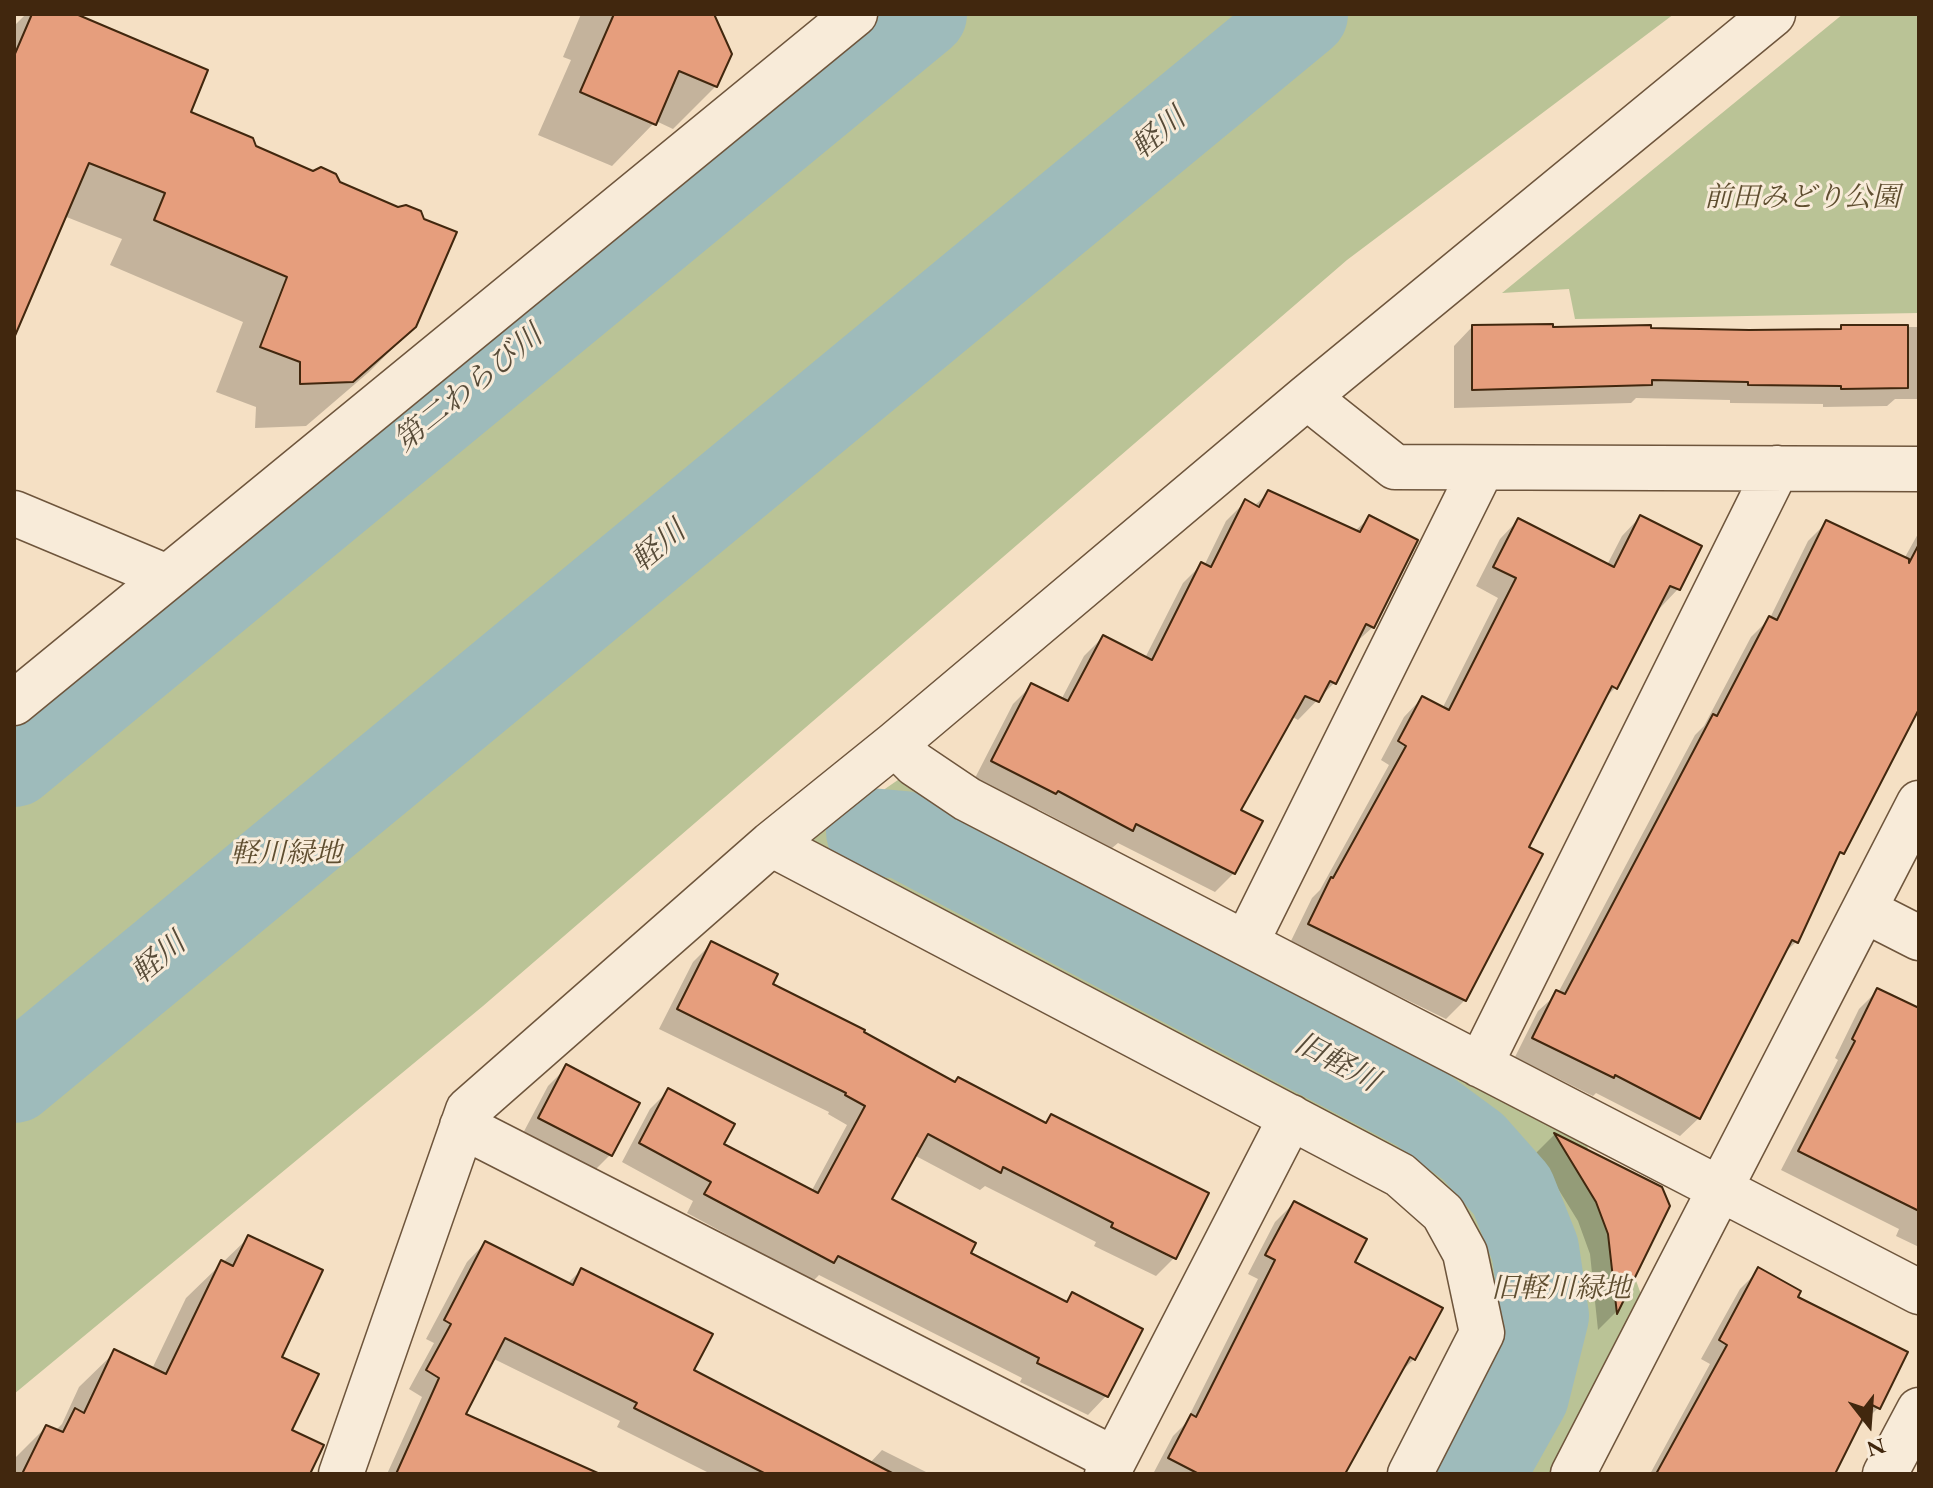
<!DOCTYPE html>
<html>
<head>
<meta charset="utf-8">
<style>
	body { margin:0 }
	#map { position:relative; width:1933px; height:1488px; overflow:hidden; background:#f5e0c4; font-family:"EB Garamond",serif }
	canvas { display:block }
	.frame { position:absolute; inset:0; border:16px solid #41270e; pointer-events:none }
	.north { position:absolute; left:1829px; top:1384px; width:80px; height:80px; -webkit-text-stroke:6px #f8ebd9; paint-order:stroke; rotate:163deg; font-size:22px; font-weight:700; line-height:32px; text-align:center; color:#41270e }
	.north::after { content:''; display:block; margin:auto; width:28px; height:36px; background:#41270e; clip-path:polygon(50% 0,100% 100%,50% 72%,0 100%) }
</style>
</head>
<body>
<div id="map">
<canvas width="1933" height="1488"></canvas>
<div class="frame"></div>
<div class="north">N</div>
</div>
<script>
const ctx = document.querySelector('canvas').getContext('2d');
ctx.lineJoin = 'round';
function fill(path, color) {
  ctx.fillStyle = color;
  ctx.fill(path, 'evenodd');
}
function toPath(rows) {
  const path = new Path2D();
  for (const r of rows) {
    path.moveTo(r[0], r[1]);
    for (let i = 2; i < r.length; i += 2) path.lineTo(r[i], r[i + 1]);
  }
  return path;
}
function stroke(path, color, width, dash) {
  ctx.strokeStyle = color;
  ctx.lineWidth = width;
  ctx.lineCap = dash ? 'butt' : 'round';
  ctx.setLineDash(dash || []);
  ctx.stroke(path);
}
function label(font, color, halo, rows, align = 'center') {
  ctx.font = font + ' "EB Garamond","Noto Serif JP",serif';
  ctx.lineWidth = 6;
  ctx.setLineDash([]);
  ctx.textBaseline = 'middle';
  ctx.strokeStyle = halo;
  ctx.fillStyle = color;
  for (const [text, x, y, turn = 0] of rows) {
    ctx.save();
    ctx.translate(x, y);
    ctx.rotate((+turn || 0) * Math.PI / 180);
    ctx.textAlign = isNaN(turn) ? turn : align;
    if (halo) ctx.strokeText(text, 0, 0);
    ctx.fillText(text, 0, 0);
    ctx.restore();
  }
}
fill(toPath([
	[935,14,1674,14,1347,260,483,1006,14,1394,14,763],
	[1843,14,1919,14,1919,313,1575,319,1569,289,1502,293],
	[908,773,1584,1138,1646,1308,1560,1474,1429,1474,1500,1333,1461,1222,804,845]
]), '#bac396');
fill(toPath([
	[26,14,71,14,188,113,254,147,415,326,369,372,306,426,255,428,256,407,216,392,243,322,110,265,122,239,64,216,14,333,14,26],
	[581,14,712,14,716,86,673,129,656,121,612,166,538,135,571,60,563,57],
	[1472,327,1837,331,1842,327,1919,327,1919,399,1895,399,1887,406,1823,407,1823,404,1730,403,1730,400,1636,398,1631,403,1454,408,1454,346],
	[1269,492,1354,532,1369,518,1373,627,1353,645,1334,683,1298,720,1291,716,1238,811,1260,822,1234,873,1215,892,1118,843,1112,848,1038,809,1036,811,974,780,1013,704,1032,685,1061,700,1084,656,1103,637,1145,658,1183,583,1202,564,1204,566,1226,521,1245,502,1254,506],
	[1640,517,1678,589,1660,608,1657,607,1615,688,1601,702,1526,847,1465,1000,1446,1019,1290,943,1312,898,1320,890,1389,765,1381,760,1404,717,1422,698,1442,709,1498,598,1476,586,1500,539,1518,520,1607,565,1622,536],
	[1827,522,1904,559,1919,532,1919,698,1842,852,1833,862,1796,942,1781,956,1699,1118,1680,1136,1596,1093,1593,1096,1515,1057,1538,1011,1558,993,1695,735,1704,726,1751,637,1770,618,1808,541],
	[712,943,770,985,954,1084,1044,1124,1051,1116,1174,1258,1156,1276,1094,1246,1096,1242,985,1186,980,1190,914,1155,890,1200,968,1254,1065,1302,1072,1295,1140,1330,1106,1396,1088,1415,1020,1382,1022,1378,819,1275,813,1281,687,1213,693,1201,622,1162,650,1109,669,1090,721,1145,811,1192,847,1125,828,1114,829,1112,659,1029,693,962],
	[1877,991,1919,1010,1919,1247,1896,1236,1899,1229,1781,1170,1838,1060,1835,1058,1859,1009],
	[567,1067,610,1155,591,1174,521,1137,548,1086],
	[1554,1135,1661,1189,1668,1206,1615,1313,1598,1330,1590,1254,1578,1221,1536,1153],
	[1294,1203,1352,1263,1414,1359,1397,1376,1343,1474,1153,1474,1173,1436,1185,1424,1258,1279,1248,1274,1275,1222],
	[248,1238,279,1358,290,1431,308,1474,14,1474,14,1459,46,1427,55,1431,62,1424,79,1387,115,1352,152,1369,186,1298],
	[485,1243,567,1284,581,1270,691,1371,869,1464,882,1450,930,1474,711,1474,617,1427,620,1421,492,1358,463,1415,541,1474,387,1474,422,1397,409,1389,434,1343,426,1339,467,1262],
	[1759,1270,1878,1408,1859,1427,1857,1426,1833,1474,1650,1474,1710,1364,1701,1359,1740,1289]
]), '#0003');
stroke(toPath([
	[14,763,923,14],
	[870,832,904,835,1420,1108,1473,1147,1512,1191,1535,1249,1545,1316,1525,1396,1481,1474],
	[14,1079,1304,14]
]), '#9ebbbb', 88);
const building = toPath([
	[32,14,76,14,208,70,191,112,253,138,256,146,313,171,321,167,336,174,340,182,398,207,406,205,421,211,424,219,457,232,416,327,353,382,300,384,300,362,260,347,287,277,154,220,165,193,89,163,14,338,14,56,32,14],
	[614,14,714,14,732,54,717,87,679,71,656,125,580,92,614,14],
	[1553,324,1553,327,1651,325,1651,328,1749,330,1841,329,1841,325,1908,325,1908,388,1841,389,1841,386,1748,385,1748,382,1652,380,1652,385,1472,390,1472,325,1553,324],
	[1268,490,1360,532,1369,515,1418,540,1374,628,1366,624,1336,684,1330,681,1319,702,1305,696,1241,810,1263,821,1235,874,1136,824,1133,831,1058,791,1056,794,991,761,1031,683,1068,701,1103,635,1152,660,1201,562,1211,567,1245,499,1259,507,1268,490],
	[1640,515,1702,546,1680,590,1670,586,1617,689,1612,686,1529,847,1543,854,1466,1001,1308,924,1331,877,1333,878,1406,746,1398,741,1422,696,1449,710,1516,578,1493,567,1518,518,1614,567,1640,515],
	[1826,520,1909,559,1909,563,1919,544,1919,709,1844,854,1840,852,1798,943,1792,940,1700,1119,1615,1075,1614,1078,1532,1038,1556,990,1565,994,1713,714,1717,716,1769,616,1777,620,1826,520],
	[711,941,778,974,773,984,865,1030,864,1032,955,1082,958,1077,1046,1123,1051,1114,1209,1193,1176,1259,1111,1227,1113,1223,1003,1167,1001,1173,928,1134,892,1199,976,1243,971,1253,1067,1302,1072,1292,1143,1329,1108,1397,1037,1363,1039,1358,838,1256,834,1263,704,1194,711,1182,639,1143,668,1088,735,1124,724,1144,818,1193,865,1106,845,1095,846,1093,677,1009,711,941],
	[1877,988,1919,1008,1919,1211,1798,1151,1855,1041,1852,1039,1877,988],
	[566,1064,640,1103,612,1156,538,1118,566,1064],
	[1554,1133,1662,1187,1670,1206,1617,1314,1608,1234,1596,1202,1554,1133],
	[1294,1201,1367,1239,1355,1262,1443,1308,1415,1360,1410,1357,1345,1474,1199,1474,1168,1458,1191,1414,1196,1417,1275,1260,1265,1255,1294,1201],
	[248,1235,323,1270,282,1357,319,1374,292,1430,324,1445,310,1474,22,1474,46,1425,63,1432,75,1408,84,1413,114,1349,166,1374,221,1260,233,1266,248,1235],
	[485,1241,573,1285,581,1268,713,1334,694,1370,894,1474,766,1474,634,1408,637,1403,505,1338,466,1414,600,1474,396,1474,439,1378,426,1370,451,1324,444,1320,485,1241],
	[1758,1267,1801,1291,1798,1297,1908,1352,1880,1409,1870,1404,1835,1474,1656,1474,1727,1345,1719,1340,1758,1267]
]);
fill(building, '#e69e7d');
stroke(building, '#41270e', 2);
const minor = toPath([
	[1307,397,1395,467,1919,469],
	[14,513,167,577],
	[14,703,855,14],
	[895,744,915,764,967,799,1919,1292],
	[771,844,1400,1175,1443,1213,1465,1253,1482,1333,1410,1474],
	[1864,910,1919,938],
	[1246,943,1482,468],
	[1480,1065,1777,468],
	[462,1126,1114,1459],
	[341,1474,468,1110,771,844,895,744,1307,397,1773,14],
	[1107,1474,1291,1117],
	[1573,1474,1919,803],
	[1885,1474,1919,1410]
]);
stroke(minor, '#6e553c', 47);
stroke(minor, '#f8ebd9', 44);
label('italic 28px', '#5f4e30', '#f8ebd9', [
	["前田みどり公園",1802,198],
	["軽川緑地",286,854],
	["旧軽川緑地",1561,1289]
]);
label('italic 30px', '#584c39', '#f8ebd9', [
	["軽川",1159,134,-40],
	["第二わらび川",469,389,-39],
	["軽川",659,547,-40],
	["軽川",159,959,-40],
	["旧軽川",1336,1063,28]
]);
</script>
</body>
</html>
